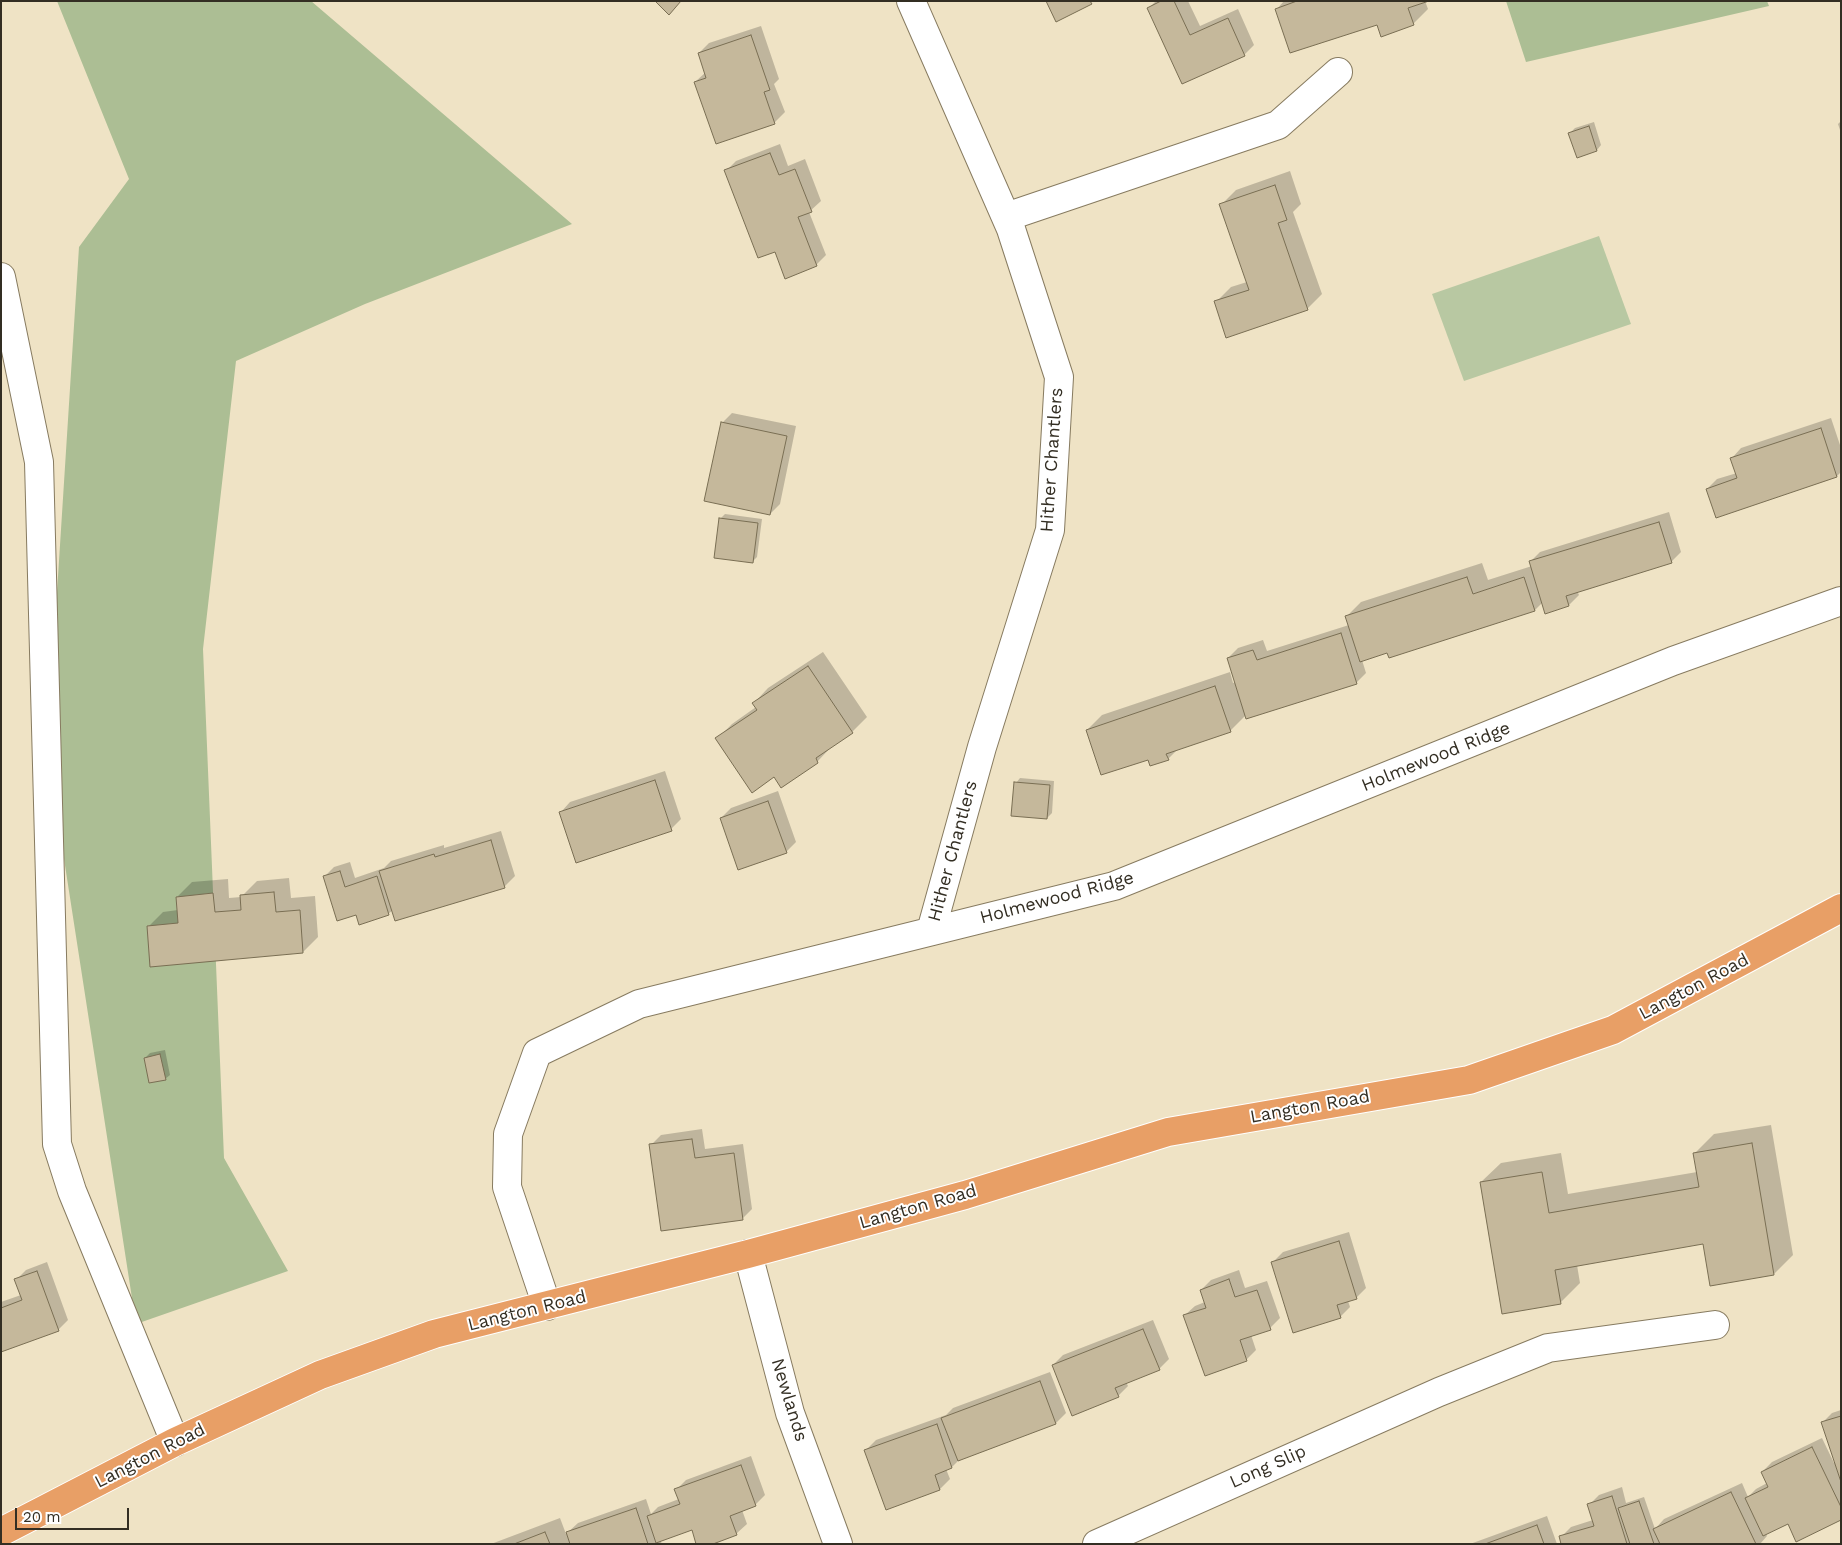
<!DOCTYPE html>
<html>
<head>
<meta charset="utf-8">
<style>
	body { margin:0 }
	#map { position:relative; width:1842px; height:1545px; overflow:hidden; background:#efe3c5; font-family:"Work Sans",sans-serif }
	canvas { display:block }
	.frame { position:absolute; inset:0; border:2px solid #332e23; pointer-events:none }
	.scale { position:absolute; left:15px; top:1508px; width:114px; height:22px; box-sizing:border-box; border:2px solid #332e23; border-top:0; padding-left:6px; font-size:15px; line-height:18px; white-space:nowrap; color:#332e23; -webkit-text-stroke:4px #fff; paint-order:stroke }
</style>
</head>
<body>
<div id="map">
<canvas width="1842" height="1545"></canvas>
<div class="frame"></div>
<div class="scale">20 m</div>
</div>
<script>
const ctx = document.querySelector('canvas').getContext('2d');
ctx.lineJoin = 'round';
function fill(path, color) {
  ctx.fillStyle = color;
  ctx.fill(path, 'evenodd');
}
function toPath(rows) {
  const path = new Path2D();
  for (const r of rows) {
    path.moveTo(r[0], r[1]);
    for (let i = 2; i < r.length; i += 2) path.lineTo(r[i], r[i + 1]);
  }
  return path;
}
function stroke(path, color, width, dash) {
  ctx.strokeStyle = color;
  ctx.lineWidth = width;
  ctx.lineCap = dash ? 'butt' : 'round';
  ctx.setLineDash(dash || []);
  ctx.stroke(path);
}
function label(font, color, halo, rows, align = 'center') {
  ctx.font = font + ' "Work Sans",sans-serif';
  ctx.lineWidth = 4;
  ctx.setLineDash([]);
  ctx.textBaseline = 'middle';
  ctx.strokeStyle = halo;
  ctx.fillStyle = color;
  for (const [text, x, y, turn = 0] of rows) {
    ctx.save();
    ctx.translate(x, y);
    ctx.rotate((+turn || 0) * Math.PI / 180);
    ctx.textAlign = isNaN(turn) ? turn : align;
    if (halo) ctx.strokeText(text, 0, 0);
    ctx.fillText(text, 0, 0);
    ctx.restore();
  }
}
fill(toPath([
	[1599,236,1631,324,1464,381,1432,294]
]), '#b8c8a2');
fill(toPath([
	[57,1,311,1,572,224,365,304,236,361,203,649,224,1158,288,1271,136,1324,47,749,79,247,129,179],
	[1506,1,1767,1,1769,6,1526,62]
]), '#acbe94');
fill(toPath([
	[1156,1,1188,1,1200,26,1238,9,1254,45,1244,55,1182,83,1149,8],
	[1284,1,1425,1,1428,9,1413,24,1377,23,1277,9],
	[761,26,779,79,774,84,785,112,775,122,716,143,695,82,706,72,699,53,709,43],
	[1841,121,1841,133,1838,124],
	[1594,122,1601,145,1597,150,1578,156,1570,133,1575,128],
	[780,144,788,166,805,159,821,201,809,212,826,255,816,265,776,250,726,171,736,161],
	[1290,171,1301,204,1293,212,1322,294,1307,309,1216,302,1231,287,1247,282,1221,205,1236,190],
	[732,413,796,426,780,504,770,514,722,423],
	[1831,418,1841,448,1841,472,1837,476,1716,517,1707,489,1717,479,1737,473,1732,458,1741,448],
	[1669,512,1681,552,1671,562,1577,591,1579,595,1569,605,1543,602,1535,610,1390,656,1388,651,1362,660,1366,673,1356,683,1246,715,1230,731,1178,749,1168,759,1149,758,1087,730,1102,715,1230,672,1233,683,1236,682,1228,658,1238,648,1263,640,1267,651,1349,625,1346,617,1361,602,1482,563,1488,580,1532,566,1530,562,1540,552],
	[725,514,762,519,757,557,752,562,721,518],
	[823,652,867,717,852,732,832,746,817,762,775,776,717,739,732,724,756,707,754,703,768,688],
	[665,771,681,819,671,829,577,861,561,812,570,802],
	[1020,778,1054,781,1052,813,1047,818,1016,783],
	[778,791,796,842,786,852,721,818,731,808],
	[501,831,515,876,505,886,396,920,393,910,388,914,357,913,324,877,334,867,350,862,355,878,384,868,391,861,444,845,444,848],
	[289,878,291,898,315,896,318,937,303,952,148,927,163,912,178,910,177,897,192,882,228,879,229,898,241,897,257,881],
	[165,1050,170,1075,165,1079,145,1058,150,1053],
	[1771,1125,1793,1255,1774,1274,1704,1243,1577,1265,1580,1283,1560,1303,1481,1182,1501,1163,1561,1153,1568,1194,1697,1172,1694,1154,1714,1134],
	[702,1129,705,1149,743,1144,752,1209,742,1219,651,1145,661,1135],
	[1349,1232,1366,1288,1356,1298,1348,1301,1350,1307,1340,1317,1273,1262,1283,1252],
	[47,1262,68,1320,58,1330,1,1351,1,1302,21,1295,16,1280,26,1270],
	[1239,1270,1245,1288,1267,1281,1280,1318,1270,1328,1251,1335,1256,1350,1246,1360,1185,1315,1195,1306,1205,1302,1201,1290,1211,1280],
	[1153,1320,1169,1359,1159,1369,1126,1382,1128,1386,1118,1396,1053,1365,1063,1355],
	[1050,1372,1066,1413,1056,1423,960,1459,952,1467,946,1469,950,1479,940,1489,866,1450,876,1440,946,1415,953,1408],
	[1841,1410,1841,1519,1789,1522,1766,1534,1767,1536,1760,1544,1563,1544,1561,1537,1571,1527,1593,1520,1589,1505,1599,1495,1622,1487,1626,1503,1644,1497,1655,1529,1664,1519,1742,1483,1748,1497,1756,1489,1767,1483,1762,1472,1772,1462,1822,1438,1834,1463,1835,1462,1822,1423,1832,1413],
	[751,1456,765,1495,755,1505,742,1510,747,1524,737,1533,709,1544,692,1528,660,1540,662,1544,491,1544,560,1518,566,1534,578,1523,646,1499,651,1514,658,1507,679,1499,676,1490,686,1480],
	[1547,1516,1557,1544,1470,1544]
]), '#0003');
const building = toPath([
	[655,1,681,1,669,15,655,1],
	[1046,1,1090,1,1092,4,1056,22,1046,1],
	[1161,1,1174,1,1190,35,1228,18,1245,56,1182,84,1147,8,1161,1],
	[1297,1,1429,1,1408,8,1414,25,1381,37,1377,25,1290,53,1275,9,1297,1],
	[751,35,770,90,764,92,775,124,716,144,694,82,706,78,698,53,751,35],
	[1589,126,1597,151,1577,158,1568,133,1589,126],
	[770,153,779,175,795,169,812,212,798,217,817,266,785,279,775,252,758,258,724,170,770,153],
	[1275,185,1287,220,1278,223,1308,310,1226,338,1214,301,1249,290,1219,204,1275,185],
	[721,422,787,436,770,515,704,501,721,422],
	[1821,428,1837,477,1716,518,1706,489,1737,478,1730,458,1821,428],
	[719,518,758,523,753,563,714,558,719,518],
	[1659,522,1672,563,1566,596,1569,606,1545,614,1529,561,1659,522],
	[1467,577,1473,594,1524,577,1535,611,1389,658,1387,653,1360,662,1345,616,1467,577],
	[1341,633,1357,684,1246,719,1227,658,1253,650,1257,660,1341,633],
	[808,666,853,733,816,758,818,763,781,788,774,777,752,793,715,738,757,710,752,703,808,666],
	[1215,686,1231,732,1166,754,1169,760,1150,766,1148,760,1101,775,1086,730,1215,686],
	[655,780,672,831,576,863,559,812,655,780],
	[1014,782,1050,785,1047,819,1011,816,1014,782],
	[768,801,787,853,738,870,720,818,768,801],
	[491,840,505,888,395,921,379,871,434,854,435,857,491,840],
	[340,871,345,887,377,876,389,915,359,925,356,915,337,921,323,876,340,871],
	[274,892,276,912,300,910,303,953,150,967,147,926,178,923,176,897,213,893,215,912,241,910,240,895,274,892],
	[160,1054,166,1080,149,1083,144,1058,160,1054],
	[692,1139,695,1158,734,1153,743,1220,661,1231,649,1144,692,1139],
	[1752,1143,1774,1275,1710,1286,1703,1244,1555,1270,1561,1304,1502,1314,1480,1182,1542,1172,1549,1213,1699,1187,1693,1153,1752,1143],
	[1339,1241,1357,1299,1337,1305,1341,1318,1293,1333,1271,1262,1339,1241],
	[37,1271,59,1331,1,1352,1,1308,22,1300,14,1279,37,1271],
	[1229,1279,1235,1297,1257,1290,1271,1330,1240,1340,1247,1361,1205,1376,1183,1315,1206,1308,1200,1290,1229,1279],
	[1143,1329,1160,1370,1115,1388,1119,1397,1072,1416,1052,1365,1143,1329],
	[1040,1381,1056,1424,958,1461,941,1418,1040,1381],
	[1841,1416,1841,1482,1821,1422,1841,1416],
	[937,1424,952,1468,935,1475,940,1490,886,1510,864,1450,937,1424],
	[1812,1447,1841,1507,1841,1520,1796,1542,1788,1524,1763,1536,1745,1498,1768,1487,1761,1472,1812,1447],
	[741,1465,756,1506,730,1516,737,1535,713,1544,696,1544,692,1530,656,1543,647,1516,680,1504,674,1489,741,1465],
	[1731,1492,1756,1544,1660,1544,1653,1529,1731,1492],
	[1612,1496,1627,1544,1561,1544,1559,1536,1594,1526,1587,1504,1612,1496],
	[1639,1501,1654,1544,1630,1544,1618,1508,1639,1501],
	[636,1508,648,1544,570,1544,566,1532,636,1508],
	[1537,1525,1544,1544,1485,1544,1537,1525],
	[545,1532,550,1544,514,1544,545,1532]
]);
fill(building, '#c5b89b');
stroke(building, '#796e53', 1);
const minor = toPath([
	[911,1,1011,229,1059,377,1050,530,982,747,931,931],
	[1006,217,1278,125,1338,72],
	[1,277,39,462,57,1144,72,1191,175,1442],
	[748,1254,790,1413,838,1544],
	[547,1306,507,1187,508,1134,537,1053,639,1004,1114,886,1673,661,1841,601],
	[1097,1544,1439,1392,1548,1348,1715,1325]
]);
const major = toPath([
	[1,1532,175,1442,320,1375,434,1334,748,1254,965,1195,1168,1132,1469,1080,1613,1030,1841,908]
]);
stroke(minor, '#877b60', 30);
stroke(major, '#fff', 30);
stroke(minor, '#fff', 28);
stroke(major, '#e89f66', 28);
label('18px', '#332e23', '#fff', [
	["Hither Chantlers",1052,460,-86],
	["Holmewood Ridge",1436,757,-22],
	["Hither Chantlers",953,851,-75],
	["Holmewood Ridge",1057,898,-15],
	["Langton Road",1694,987,-28],
	["Langton Road",1310,1107,-10],
	["Langton Road",918,1207,-16],
	["Langton Road",527,1311,-14],
	["Newlands",789,1400,73],
	["Langton Road",150,1456,-27],
	["Long Slip",1268,1467,-24]
]);
</script>
</body>
</html>
